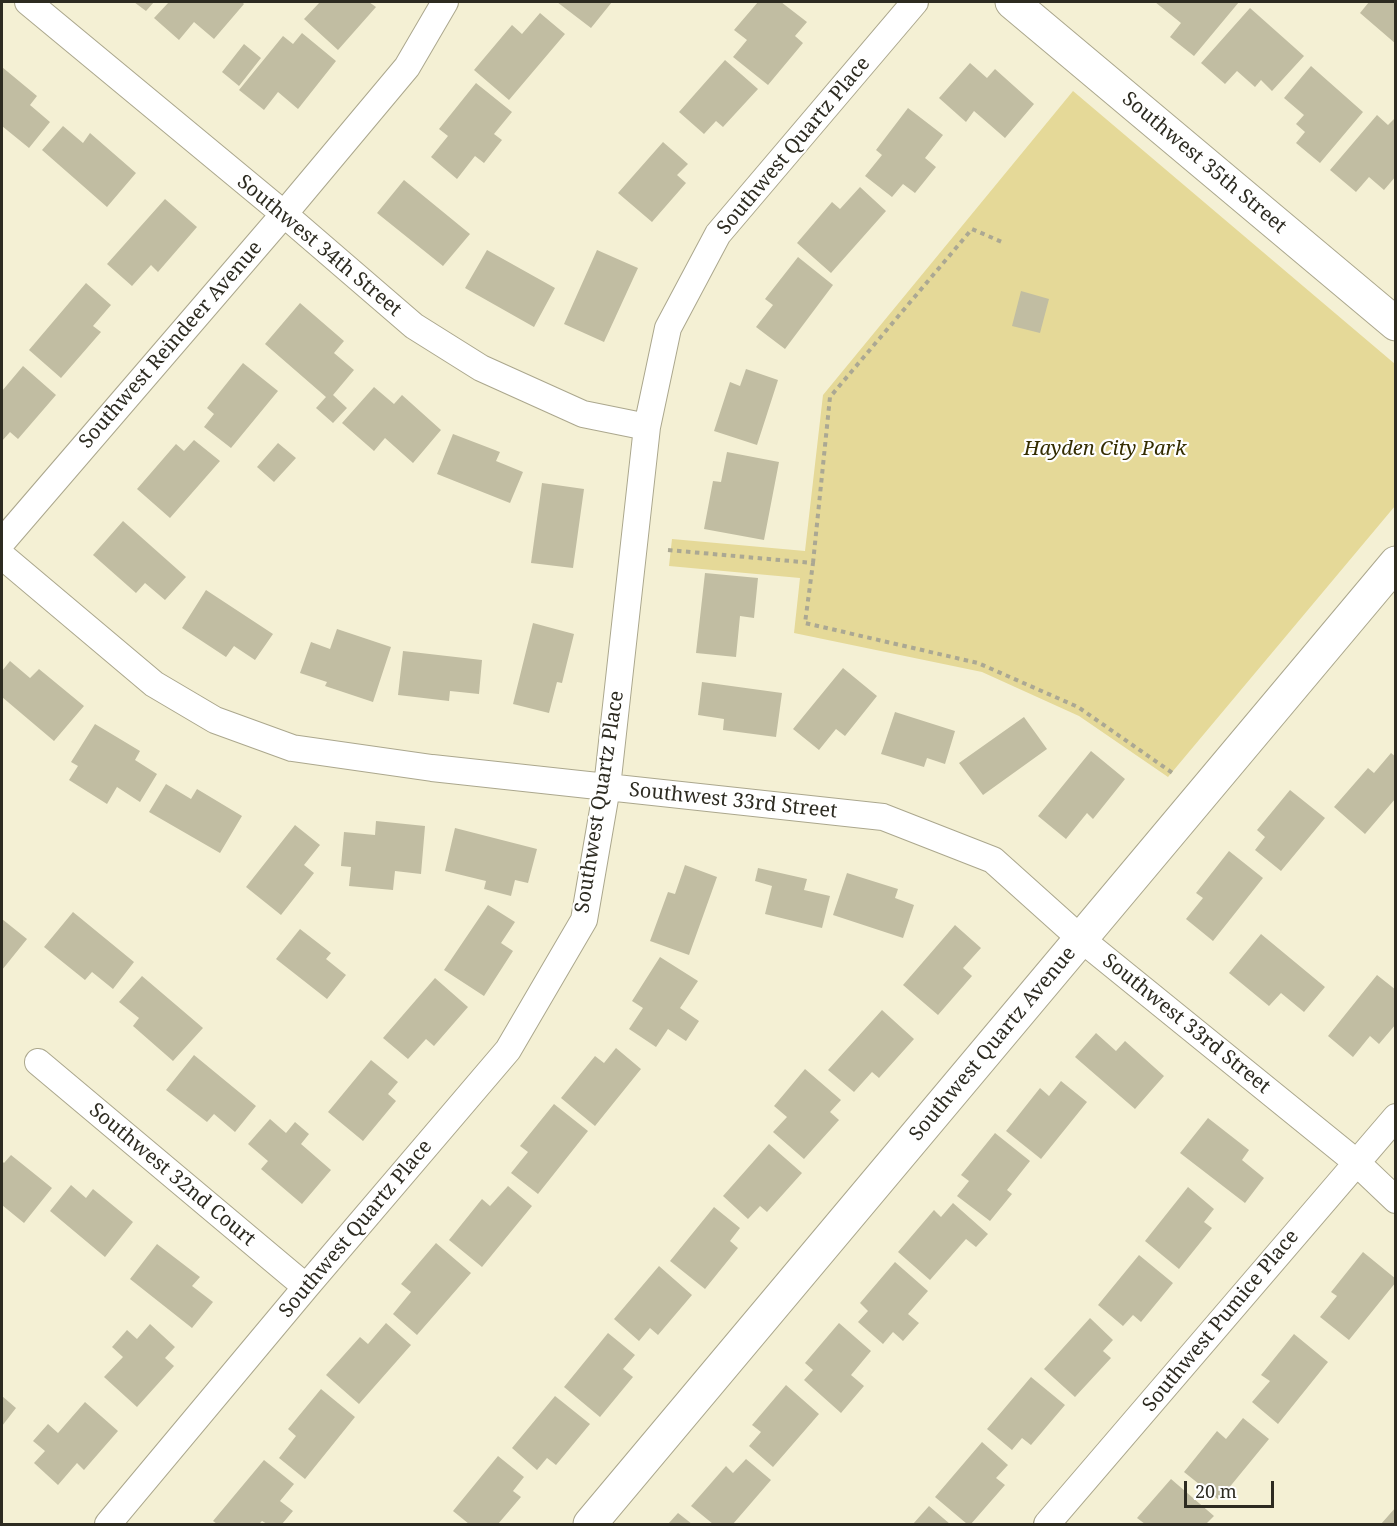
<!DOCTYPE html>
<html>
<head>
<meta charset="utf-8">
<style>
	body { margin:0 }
	#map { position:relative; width:1397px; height:1526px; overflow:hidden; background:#f4f0d4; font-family:"Noto Serif",serif }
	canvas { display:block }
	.frame { position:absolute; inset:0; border:3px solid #2d2b21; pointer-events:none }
	.scale { position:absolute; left:1184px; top:1481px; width:90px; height:27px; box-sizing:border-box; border:3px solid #2d2b21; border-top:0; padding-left:8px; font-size:18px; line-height:21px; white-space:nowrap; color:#2d2b21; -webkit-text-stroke:4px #fff; paint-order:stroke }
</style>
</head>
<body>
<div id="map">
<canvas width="1397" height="1526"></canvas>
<div class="frame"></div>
<div class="scale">20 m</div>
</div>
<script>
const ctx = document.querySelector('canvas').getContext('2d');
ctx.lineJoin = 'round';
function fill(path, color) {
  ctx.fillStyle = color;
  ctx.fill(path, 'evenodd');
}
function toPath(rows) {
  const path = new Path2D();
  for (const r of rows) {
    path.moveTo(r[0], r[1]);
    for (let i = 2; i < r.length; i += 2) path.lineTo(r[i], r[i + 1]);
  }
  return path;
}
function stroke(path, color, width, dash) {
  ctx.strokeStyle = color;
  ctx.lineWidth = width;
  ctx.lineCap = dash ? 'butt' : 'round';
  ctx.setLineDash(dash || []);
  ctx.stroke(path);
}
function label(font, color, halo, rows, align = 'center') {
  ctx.font = font + ' "Noto Serif",serif';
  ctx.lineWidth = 4.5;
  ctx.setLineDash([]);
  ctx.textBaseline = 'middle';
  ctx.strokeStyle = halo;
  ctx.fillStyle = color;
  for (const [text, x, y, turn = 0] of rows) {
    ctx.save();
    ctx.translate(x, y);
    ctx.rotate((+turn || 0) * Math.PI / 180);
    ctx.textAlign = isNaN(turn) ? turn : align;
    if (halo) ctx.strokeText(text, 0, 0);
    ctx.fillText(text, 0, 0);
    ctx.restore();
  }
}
fill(toPath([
	[1073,91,1395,364,1395,506,1168,777,1079,716,982,672,794,633,800,578,669,566,672,539,805,551,823,395]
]), '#e5d998');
fill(toPath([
	[134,2,154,2,146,11],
	[169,2,242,2,244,4,214,39,194,22,179,40,154,18],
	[320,2,369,2,376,7,338,50,304,19],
	[557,2,612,2,591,28],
	[758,2,781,2,807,22,795,36,803,43,768,85,733,57,747,40,734,30],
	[1155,2,1239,2,1194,56,1170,37,1181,23],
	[1369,2,1396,2,1396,44,1360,13],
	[1250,8,1304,56,1272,91,1261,80,1255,87,1237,71,1225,84,1201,63],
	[540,13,565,34,509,100,474,70,512,25,522,34],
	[302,33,336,61,298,109,278,92,264,110,239,90,283,36,293,44],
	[244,44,261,58,239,86,222,72],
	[725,60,758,89,723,127,716,121,704,134,679,112],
	[970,63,987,78,995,69,1034,104,1005,138,974,111,966,122,939,98],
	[1311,66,1363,112,1320,163,1296,143,1305,132,1296,124,1304,115,1284,98],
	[2,67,37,96,30,105,50,122,29,148,2,126],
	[476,83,512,112,494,134,502,140,484,163,475,156,457,179,431,157,448,136,439,129],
	[908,108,943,135,925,158,936,167,915,193,903,184,892,197,865,176,882,155,876,150],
	[1377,115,1388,125,1396,117,1396,176,1384,190,1369,177,1356,192,1330,170],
	[63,126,83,143,90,133,136,173,107,207,42,150],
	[663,142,688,164,677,175,686,183,652,222,618,193],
	[404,180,470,234,443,266,377,213],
	[860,187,886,211,831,273,797,243,832,202,840,209],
	[165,199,197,227,158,272,151,265,132,286,107,264],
	[487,250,555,288,534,327,465,288],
	[597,250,638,268,604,342,564,324],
	[798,257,833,285,785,349,756,327,773,305,765,299],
	[86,283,111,305,93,326,101,332,61,378,29,350],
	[1021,291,1049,299,1040,333,1012,326],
	[300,303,344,341,334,353,354,370,333,395,347,408,333,423,316,408,326,397,265,344],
	[243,363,278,391,231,448,204,427,214,414,207,408],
	[23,366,56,395,18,439,10,432,2,441,2,391],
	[746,369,778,380,757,445,714,431,730,382,740,386],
	[374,387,394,404,402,395,441,430,413,463,385,438,374,451,342,423],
	[453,434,500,452,496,461,523,472,510,503,437,474],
	[194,440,220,461,170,518,137,489,176,444,184,451],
	[278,443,296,458,274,482,257,467],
	[727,452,779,462,764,540,704,529,713,481,721,482],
	[542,483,584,489,573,568,531,563],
	[123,521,186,577,165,600,145,583,136,593,93,555],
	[705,573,758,578,754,618,740,616,736,657,696,653],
	[206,590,273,634,255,660,234,646,226,657,182,628],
	[533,623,574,634,562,683,557,682,549,713,513,704],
	[337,629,391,647,373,702,325,686,327,682,300,673,311,642,330,649],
	[403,651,482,660,479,694,450,691,449,701,398,695],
	[10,661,30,678,39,669,84,706,54,741,2,697,2,671],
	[843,668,877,696,845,736,836,729,819,750,793,729],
	[702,682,782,693,776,737,723,730,724,719,698,715],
	[895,712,955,731,945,764,927,758,924,767,881,754],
	[1024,717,1047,749,983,795,959,763],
	[95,724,140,751,135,760,157,774,140,802,117,787,107,804,69,780,78,766,71,762],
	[1091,751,1125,779,1093,819,1087,813,1066,839,1038,816],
	[1391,753,1396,757,1396,798,1365,834,1334,807,1368,768,1374,773],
	[166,784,191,799,197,789,242,816,220,853,149,812],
	[1290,790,1325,818,1281,871,1255,850,1265,837,1257,830],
	[376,821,425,826,421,874,395,871,393,890,349,886,351,867,341,866,344,832,375,835],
	[295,825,320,845,304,865,314,873,281,915,246,887],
	[455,828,537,849,528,883,515,880,511,896,484,889,486,881,445,871],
	[1229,851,1263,878,1213,941,1186,919,1203,898,1196,893],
	[685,865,717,877,689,955,650,941,668,892,675,894],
	[758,868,807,879,804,890,830,896,822,928,765,914,772,886,755,881],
	[847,873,898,889,895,898,914,905,903,938,833,915],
	[488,905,515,922,501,943,513,951,484,996,444,970],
	[73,912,134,962,113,989,92,972,85,980,44,947],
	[2,919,27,939,2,970],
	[955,925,981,948,963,968,972,976,938,1015,903,985],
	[300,929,331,953,326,959,346,975,327,999,276,959],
	[1261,934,1325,987,1304,1012,1281,993,1269,1006,1229,973],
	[660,957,698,981,680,1008,699,1021,686,1041,668,1029,656,1047,629,1029,643,1008,632,1001],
	[1377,975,1396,990,1396,1024,1379,1044,1370,1036,1353,1057,1328,1036],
	[142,976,203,1028,173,1061,133,1026,139,1018,119,1002],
	[435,978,468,1007,434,1046,426,1039,408,1059,383,1038],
	[882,1010,914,1039,879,1078,872,1072,854,1092,828,1070],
	[1096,1033,1116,1051,1125,1041,1164,1076,1135,1109,1075,1057],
	[616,1048,641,1069,595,1126,561,1098,595,1056,604,1063],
	[194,1055,256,1106,235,1132,214,1114,207,1122,166,1090],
	[371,1060,398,1082,388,1094,396,1101,363,1141,328,1112],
	[805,1069,841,1100,830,1112,839,1120,804,1159,773,1132,787,1117,774,1106],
	[1061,1081,1087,1102,1041,1159,1006,1131,1040,1088,1049,1096],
	[554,1104,588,1131,538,1194,511,1173,528,1152,520,1146],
	[1208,1118,1249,1150,1242,1160,1264,1178,1245,1203,1180,1153],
	[270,1119,286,1133,295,1122,309,1134,301,1144,331,1170,302,1204,261,1169,268,1161,248,1144],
	[995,1133,1030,1161,1007,1190,1012,1194,990,1221,957,1196,969,1181,961,1175],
	[769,1144,802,1173,767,1212,760,1206,748,1219,723,1196],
	[11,1155,52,1188,24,1223,2,1205,2,1161,4,1163],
	[71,1185,86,1198,93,1189,133,1222,105,1257,50,1211],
	[508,1186,532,1206,482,1267,449,1240,482,1199,490,1206],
	[1188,1187,1214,1209,1204,1222,1212,1228,1179,1269,1145,1241],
	[953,1203,988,1234,976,1247,966,1239,930,1280,898,1252,934,1210,941,1217],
	[714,1207,740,1228,730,1241,738,1248,705,1289,670,1261],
	[436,1243,471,1273,417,1335,393,1314,411,1292,401,1284],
	[157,1244,200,1277,192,1286,213,1302,192,1328,130,1279],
	[1363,1252,1396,1279,1396,1282,1349,1340,1320,1317,1337,1296,1331,1292],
	[1139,1255,1173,1283,1141,1322,1133,1315,1123,1326,1098,1305],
	[895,1262,928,1291,908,1314,919,1323,903,1341,893,1332,883,1344,858,1322,868,1311,860,1303],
	[659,1266,692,1295,658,1335,650,1328,639,1341,614,1319],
	[1090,1318,1113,1340,1103,1351,1111,1358,1075,1397,1044,1369],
	[386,1323,411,1345,359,1404,326,1375,360,1337,368,1344],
	[839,1323,871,1351,851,1375,864,1386,841,1413,804,1380,813,1370,805,1363],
	[150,1324,175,1347,165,1358,174,1366,137,1407,104,1377,123,1357,112,1347,127,1330,137,1339],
	[608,1333,635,1355,623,1369,633,1377,600,1417,564,1387],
	[1294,1334,1328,1362,1278,1424,1252,1402,1270,1381,1261,1375],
	[1031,1377,1065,1405,1031,1445,1022,1438,1012,1450,987,1429],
	[786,1385,819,1414,773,1467,749,1446,761,1432,752,1425],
	[321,1389,355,1417,305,1479,279,1458,296,1436,288,1429],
	[2,1396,16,1408,2,1426],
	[555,1396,590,1424,556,1465,547,1458,537,1470,512,1448],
	[85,1402,118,1431,84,1470,77,1463,58,1485,34,1463,45,1451,33,1441,48,1424,58,1433],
	[1243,1418,1269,1439,1219,1500,1184,1472,1217,1431,1226,1439],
	[982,1442,1008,1465,996,1478,1005,1485,971,1524,967,1524,935,1497],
	[498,1456,524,1477,513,1491,521,1497,498,1524,469,1524,453,1511],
	[746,1459,771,1480,733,1524,713,1524,691,1506,726,1466,733,1473],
	[264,1460,294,1484,280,1501,293,1511,282,1524,267,1524,262,1521,259,1524,217,1524,213,1521],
	[1171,1479,1214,1516,1206,1524,1145,1524,1137,1518],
	[929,1506,950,1524,913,1524],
	[1396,1507,1396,1524,1381,1524],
	[678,1513,692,1524,668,1524]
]), '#c1bda2');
const street = toPath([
	[28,2,284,214,414,326,481,368,583,414,647,427],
	[2,542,284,214,407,67,445,2],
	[2,556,154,684,215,720,292,748,432,768,883,817,993,860,1081,939,1356,1162,1396,1200],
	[38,1062,306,1287],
	[108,1524,306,1287,508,1050,584,920,607,787,647,427,668,328,718,234,915,2],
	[1047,1524,1396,1117]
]);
const secondary = toPath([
	[1012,2,1396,324],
	[590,1524,1396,563]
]);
stroke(street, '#aba78d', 28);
stroke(secondary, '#aba78d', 35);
stroke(toPath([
	[668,550,813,563,805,623,978,663,1078,707,1174,774],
	[813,563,830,397,972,229,1002,242]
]), '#aba893', 4, [4.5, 4.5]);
stroke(street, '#fff', 26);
stroke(secondary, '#fff', 33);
label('20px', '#2d2b21', '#fff', [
	["Southwest Quartz Place",794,146,-50],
	["Southwest 35th Street",1204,163,40],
	["Southwest 34th Street",319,246,40],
	["Southwest Reindeer Avenue",171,345,-49],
	["Southwest 33rd Street",733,801,6],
	["Southwest Quartz Place",600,802,-81],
	["Southwest 33rd Street",1186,1024,39],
	["Southwest Quartz Avenue",993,1044,-50],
	["Southwest 32nd Court",172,1175,40],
	["Southwest Quartz Place",356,1229,-50],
	["Southwest Pumice Place",1221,1321,-50]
]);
label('italic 20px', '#342d01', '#fff', [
	["Hayden City Park",1105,449]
]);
</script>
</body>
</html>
